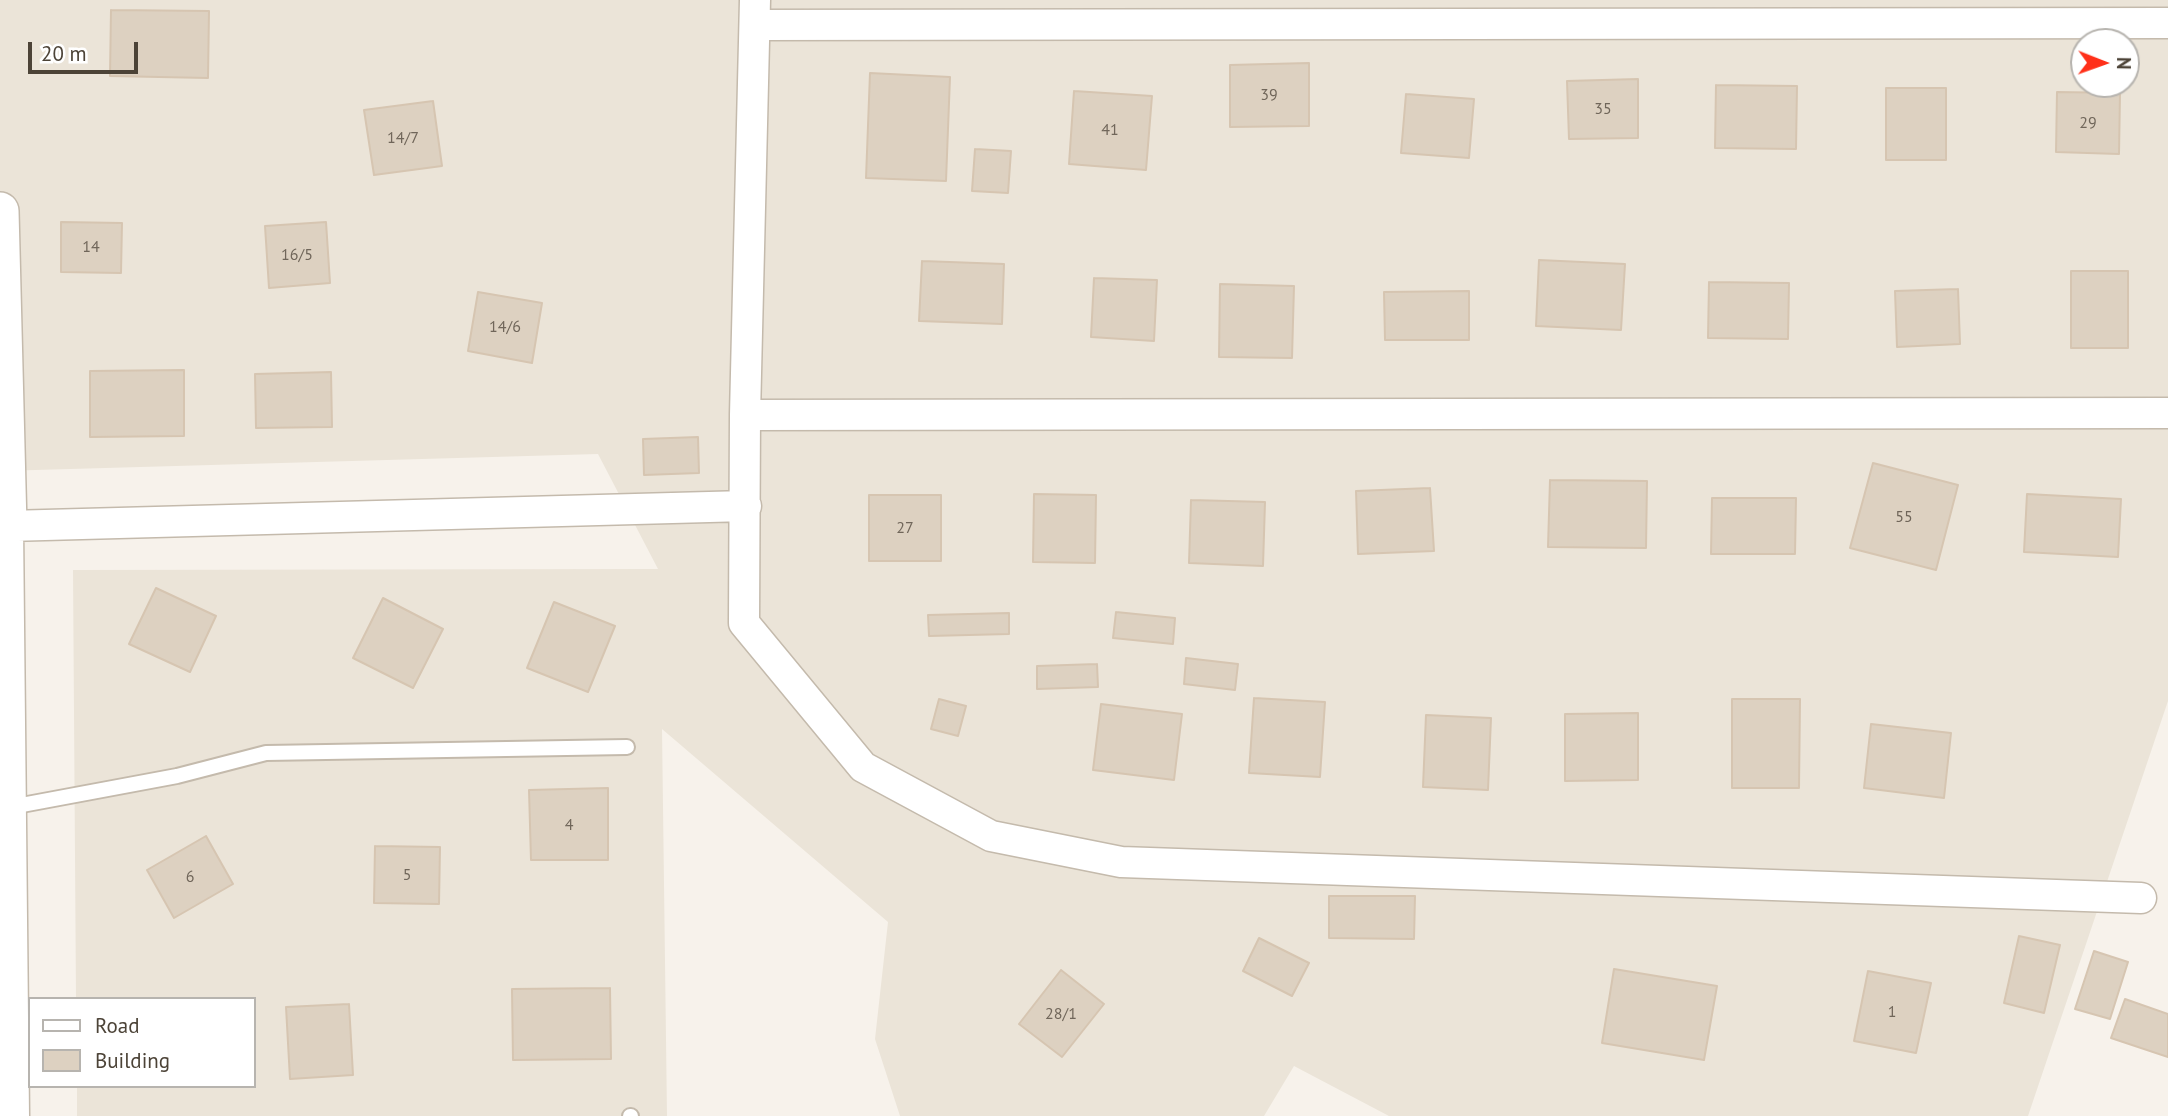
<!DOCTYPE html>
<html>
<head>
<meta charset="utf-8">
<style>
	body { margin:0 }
	#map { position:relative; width:2168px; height:1116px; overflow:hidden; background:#f7f2eb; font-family:"PT Sans",sans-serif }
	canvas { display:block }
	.legend { position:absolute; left:28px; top:997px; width:228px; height:91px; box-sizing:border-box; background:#fff; border:2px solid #b7b4af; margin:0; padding:9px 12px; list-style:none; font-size:21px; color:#4c4337 }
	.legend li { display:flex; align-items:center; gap:14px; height:35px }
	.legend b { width:35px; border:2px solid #b7b4af }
	.north { position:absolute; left:2070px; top:28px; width:70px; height:70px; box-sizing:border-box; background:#fff; border:2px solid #b7b4af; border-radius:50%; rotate:91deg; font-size:19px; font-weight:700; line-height:28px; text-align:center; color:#4c4337 }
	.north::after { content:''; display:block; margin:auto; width:24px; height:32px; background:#ff3019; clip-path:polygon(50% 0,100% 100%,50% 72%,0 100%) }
	.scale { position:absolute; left:28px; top:42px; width:110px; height:32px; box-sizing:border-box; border:4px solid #4c4337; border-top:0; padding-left:9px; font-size:21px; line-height:24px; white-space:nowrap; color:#4c4337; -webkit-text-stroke:5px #fff; paint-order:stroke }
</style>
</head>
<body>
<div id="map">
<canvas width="2168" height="1116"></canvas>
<ul class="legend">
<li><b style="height:9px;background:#fff"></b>Road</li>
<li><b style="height:19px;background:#ddd1c1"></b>Building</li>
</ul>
<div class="north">N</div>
<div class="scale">20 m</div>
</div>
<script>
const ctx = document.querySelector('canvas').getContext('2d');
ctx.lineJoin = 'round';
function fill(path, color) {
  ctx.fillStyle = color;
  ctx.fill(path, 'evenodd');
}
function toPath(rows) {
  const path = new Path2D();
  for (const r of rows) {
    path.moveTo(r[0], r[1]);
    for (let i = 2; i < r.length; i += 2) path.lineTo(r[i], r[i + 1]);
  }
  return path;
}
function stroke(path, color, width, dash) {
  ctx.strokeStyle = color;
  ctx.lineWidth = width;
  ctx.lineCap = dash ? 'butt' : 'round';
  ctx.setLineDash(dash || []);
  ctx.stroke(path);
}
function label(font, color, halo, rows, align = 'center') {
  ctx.font = font + ' "PT Sans",sans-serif';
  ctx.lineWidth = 5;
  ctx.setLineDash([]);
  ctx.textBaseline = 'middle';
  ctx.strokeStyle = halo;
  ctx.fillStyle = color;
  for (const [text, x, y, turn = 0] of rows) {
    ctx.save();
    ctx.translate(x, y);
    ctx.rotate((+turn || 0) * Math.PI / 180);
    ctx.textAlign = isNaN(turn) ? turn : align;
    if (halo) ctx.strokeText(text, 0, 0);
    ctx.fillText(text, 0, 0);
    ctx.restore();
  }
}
fill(toPath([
	[0,0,2168,0,2168,701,2028,1116,1389,1116,1294,1066,1264,1116,900,1116,875,1039,888,922,662,729,667,1116,77,1116,77,1086,254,1086,254,999,76,999,73,570,658,569,598,454,0,471],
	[2084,42,2126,42,2126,84,2084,84]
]), '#ebe4d8');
const building = toPath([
	[111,10,209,11,208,78,110,76,111,10],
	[1309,63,1309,126,1230,127,1230,65,1309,63],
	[870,73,950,77,946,181,866,178,870,73],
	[1638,79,1638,138,1569,139,1567,81,1638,79],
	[1716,85,1797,86,1796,149,1715,148,1716,85],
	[1886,88,1946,88,1946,160,1886,160,1886,88],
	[1074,91,1152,96,1146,170,1069,164,1074,91],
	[2057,92,2120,93,2119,154,2056,152,2057,92],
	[1406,94,1474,99,1469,158,1401,153,1406,94],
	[433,101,442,166,374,175,364,110,433,101],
	[975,149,1011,151,1008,193,972,191,975,149],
	[61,222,122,223,121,273,61,272,61,222],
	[326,222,330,283,269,288,265,226,326,222],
	[1539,260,1625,264,1621,330,1536,326,1539,260],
	[922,261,1004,264,1002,324,919,321,922,261],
	[2071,271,2128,271,2128,348,2071,348,2071,271],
	[1094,278,1157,280,1154,341,1091,337,1094,278],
	[1709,282,1789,283,1788,339,1708,338,1709,282],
	[1220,284,1294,286,1292,358,1219,357,1220,284],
	[1958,289,1960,344,1897,347,1895,291,1958,289],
	[1469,291,1469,340,1385,340,1384,292,1469,291],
	[478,292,542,303,532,363,468,351,478,292],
	[184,370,184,436,90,437,90,371,184,370],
	[331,372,332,427,256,428,255,374,331,372],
	[698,437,699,473,644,475,643,439,698,437],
	[1873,463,1958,485,1936,570,1850,548,1873,463],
	[1550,480,1647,481,1646,548,1548,547,1550,480],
	[1430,488,1434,551,1358,554,1356,491,1430,488],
	[1034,494,1096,495,1095,563,1033,562,1034,494],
	[2027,494,2121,499,2118,557,2024,552,2027,494],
	[869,495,941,495,941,561,869,561,869,495],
	[1712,498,1796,498,1795,554,1711,554,1712,498],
	[1191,500,1265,502,1263,566,1189,563,1191,500],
	[156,588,216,616,190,672,129,644,156,588],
	[383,598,443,629,413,688,353,658,383,598],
	[554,602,615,626,588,692,527,668,554,602],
	[1116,612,1175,618,1173,644,1113,638,1116,612],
	[1009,613,1009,634,929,636,928,615,1009,613],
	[1186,658,1238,664,1235,690,1184,684,1186,658],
	[1097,664,1098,687,1037,689,1037,666,1097,664],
	[1254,698,1325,702,1320,777,1249,773,1254,698],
	[939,699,966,706,958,736,931,729,939,699],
	[1732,699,1800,699,1799,788,1732,788,1732,699],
	[1101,704,1182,714,1174,780,1093,770,1101,704],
	[1638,713,1638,780,1565,781,1565,714,1638,713],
	[1426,715,1491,718,1488,790,1423,787,1426,715],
	[1871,724,1951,733,1944,798,1864,788,1871,724],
	[608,788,608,860,531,860,529,790,608,788],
	[206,836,233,884,174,918,147,870,206,836],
	[375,846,440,847,439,904,374,903,375,846],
	[1329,896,1415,896,1414,939,1329,938,1329,896],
	[2019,936,2060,945,2044,1013,2004,1003,2019,936],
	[1259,938,1309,963,1292,996,1243,971,1259,938],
	[2094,951,2128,962,2110,1019,2075,1009,2094,951],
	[1614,969,1717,986,1704,1060,1602,1043,1614,969],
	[1061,970,1104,1004,1062,1057,1019,1024,1061,970],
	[1868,971,1931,983,1916,1053,1854,1041,1868,971],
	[610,988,611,1059,513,1060,512,989,610,988],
	[2125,999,2168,1014,2168,1057,2111,1038,2125,999],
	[349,1004,353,1075,290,1079,286,1007,349,1004]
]);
fill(building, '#ddd1c1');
stroke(building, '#d6c5b1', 2);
const service = toPath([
	[11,807,177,776,266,753,627,747],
	[630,1116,631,1116]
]);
const minor = toPath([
	[755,0,745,415,744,623,863,767,991,836,1121,862,2141,898],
	[755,25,2168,23],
	[745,415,2168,413],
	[14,1116,8,526,746,506]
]);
const tertiary = toPath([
	[0,211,8,526,0,526]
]);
stroke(service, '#c4baac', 18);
stroke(minor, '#c4baac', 33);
stroke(tertiary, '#c4baac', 40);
stroke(service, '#fff', 14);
stroke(minor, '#fff', 30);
stroke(tertiary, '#fff', 37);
label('16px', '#70665a', null, [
	["39",1269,95],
	["35",1603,109],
	["29",2088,123],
	["41",1110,130],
	["14/7",403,138],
	["14",91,247],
	["16/5",297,255],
	["14/6",505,327],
	["55",1904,517],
	["27",905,528],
	["4",569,825],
	["5",407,875],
	["6",190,877],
	["1",1892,1012],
	["28/1",1061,1014]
]);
</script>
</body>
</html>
